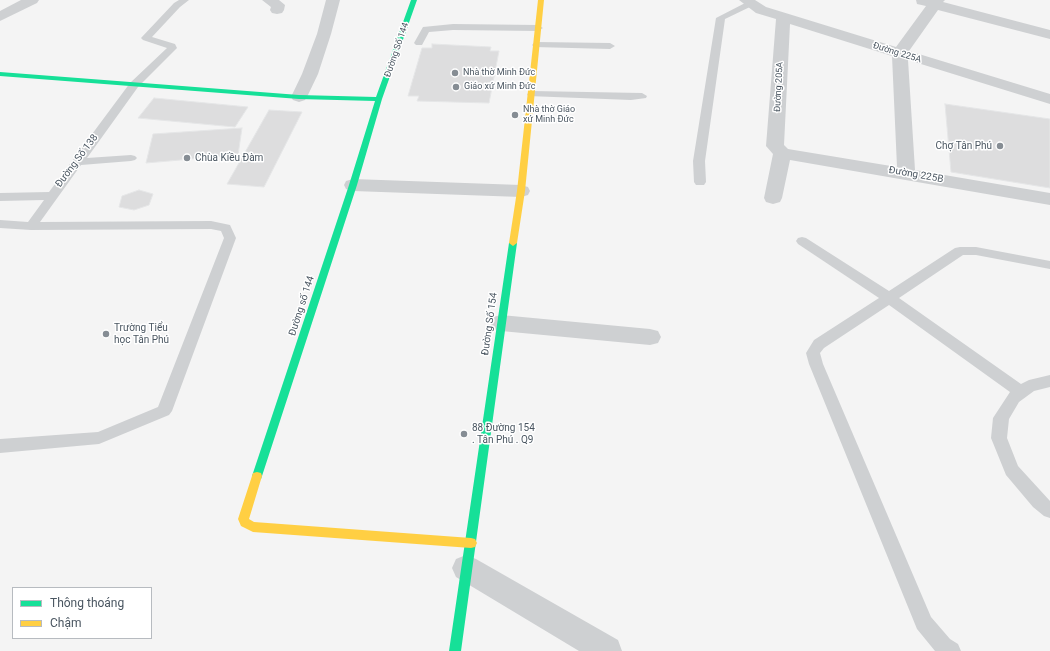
<!DOCTYPE html>
<html>
<head>
<meta charset="utf-8">
<style>
	body { margin:0 }
	#map { position:relative; width:1050px; height:651px; overflow:hidden; background:#f4f4f4; font-family:Roboto,sans-serif }
	canvas { display:block }
	.legend { position:absolute; left:12px; top:587px; width:140px; height:52px; box-sizing:border-box; background:#fff; border:1px solid #b7bbc0; margin:0; padding:5px 7px; list-style:none; font-size:12px; color:#4a5661 }
	.legend li { display:flex; align-items:center; gap:8px; height:20px }
	.legend b { width:20px; border:1px solid #b7bbc0 }
</style>
</head>
<body>
<div id="map">
<canvas width="1050" height="651"></canvas>
<ul class="legend">
<li><b style="height:5px;background:#16e098"></b>Thông thoáng</li>
<li><b style="height:5px;background:#ffcf43"></b>Chậm</li>
</ul>
</div>
<script>
const ctx = document.querySelector('canvas').getContext('2d');
ctx.lineJoin = 'round';
function fill(path, color) {
  ctx.fillStyle = color;
  ctx.fill(path, 'evenodd');
}
function toPath(rows) {
  const path = new Path2D();
  for (const r of rows) {
    path.moveTo(r[0], r[1]);
    for (let i = 2; i < r.length; i += 2) path.lineTo(r[i], r[i + 1]);
  }
  return path;
}
function stroke(path, color, width, dash) {
  ctx.strokeStyle = color;
  ctx.lineWidth = width;
  ctx.lineCap = dash ? 'butt' : 'round';
  ctx.setLineDash(dash || []);
  ctx.stroke(path);
}
function label(font, color, halo, rows, align = 'center') {
  ctx.font = font + ' Roboto,sans-serif';
  ctx.lineWidth = 3;
  ctx.setLineDash([]);
  ctx.textBaseline = 'middle';
  ctx.strokeStyle = halo;
  ctx.fillStyle = color;
  for (const [text, x, y, turn = 0] of rows) {
    ctx.save();
    ctx.translate(x, y);
    ctx.rotate((+turn || 0) * Math.PI / 180);
    ctx.textAlign = isNaN(turn) ? turn : align;
    if (halo) ctx.strokeText(text, 0, 0);
    ctx.fillText(text, 0, 0);
    ctx.restore();
  }
}
const building = toPath([
	[432,44,491,47,490,51,499,51,489,103,417,101,419,96,408,96,422,48,432,48,432,44],
	[154,98,248,107,235,127,138,118,154,98],
	[945,104,1050,119,1050,188,951,172,945,104],
	[269,110,302,112,264,187,227,184,269,110],
	[242,128,238,155,146,163,153,134,242,128],
	[139,190,153,194,149,205,134,210,119,207,122,196,139,190]
]);
fill(building, '#ddddde');
stroke(building, '#e5e6e7', 1);
fill(toPath([
	[179,0,189,0,180,7,152,37,175,44,177,48,138,87,87,158,131,155,135,156,137,158,135,160,131,161,81,165,40,222,211,221,230,225,236,238,172,411,169,415,99,444,0,453,0,439,98,432,158,407,224,238,221,231,211,229,31,230,0,228,0,220,28,222,44,200,0,201,0,193,49,192,130,83,167,48,143,40,141,38,174,3,179,0],
	[751,0,755,3,754,5,725,19,705,161,706,182,704,185,696,185,694,182,693,161,716,18,751,0],
	[453,24,538,25,543,28,538,31,453,30,429,32,422,45,416,45,414,43,423,27,453,24],
	[537,42,610,43,615,46,610,49,534,47,532,45,534,43,537,42],
	[532,91,642,93,647,96,646,98,631,100,528,96,527,94,532,91],
	[802,237,806,238,889,291,955,248,960,247,976,247,1050,261,1050,269,976,255,963,255,899,298,1021,384,1029,380,1050,375,1050,387,1034,391,1019,402,1009,419,1007,438,1018,466,1050,501,1050,518,1044,516,1033,507,1006,475,991,438,993,418,1010,392,889,305,824,348,820,353,823,364,931,617,950,639,958,644,961,651,935,651,917,629,809,364,806,353,814,340,879,298,798,244,796,241,798,238,802,237]
]), '#ced0d2');
fill(toPath([
	[21,0,39,0,37,3,0,21,0,11,21,0],
	[262,0,279,0,285,5,284,10,282,13,277,14,272,13,270,10,271,7,262,0],
	[326,0,340,0,331,34,318,74,307,97,305,100,299,102,293,100,291,97,302,74,317,34,326,0],
	[739,0,755,0,766,7,896,47,926,6,917,4,916,0,945,0,943,2,1050,30,1050,39,938,10,909,51,1050,94,1050,104,908,60,915,170,1050,193,1050,205,790,160,782,198,780,202,773,204,766,202,764,198,773,154,766,146,776,19,756,13,739,0],
	[790,24,892,56,897,167,788,149,784,145,790,24],
	[353,179,521,185,528,187,530,191,528,195,521,197,353,191,346,189,344,185,346,181,353,179],
	[501,315,650,329,658,331,661,337,658,343,650,345,501,331,493,329,490,323,493,317,501,315],
	[466,555,476,559,618,640,622,651,579,651,456,577,452,568,456,559,466,555]
]), '#ced0d2');
fill(toPath([
	[411,0,417,0,382,99,357,185,262,476,261,479,257,480,253,479,252,476,349,185,375,101,299,99,0,76,0,72,299,95,376,97,411,0],
	[513,240,517,243,461,651,449,651,509,243,513,240]
]), '#16e098');
fill(toPath([
	[538,0,544,0,525,191,517,243,513,246,509,243,517,191,538,0],
	[257,472,261,473,262,476,249,519,254,522,471,538,475,539,477,543,475,547,471,548,253,532,241,526,238,519,252,476,253,473,257,472]
]), '#ffcf43');
for (const [x, y, r, color] of [
	[455,73,4,"#868d94"],
	[456,87,4,"#868d94"],
	[515,115,4,"#868d94"],
	[1000,146,4,"#868d94"],
	[187,158,4,"#868d94"],
	[106,334,4,"#868d94"],
	[464,434,4,"#868d94"]
]) {
  const dot = new Path2D();
  dot.arc(x, y, r, 0, 2 * Math.PI);
  ctx.fillStyle = color;
  ctx.fill(dot);
  stroke(dot, '#fff', 1.5);
}
label('9px', '#4a5661', '#fff', [
	["Đường Số 144",397,50,-71],
	["Đường 225A",897,53,17],
	["Đường 205A",779,87,-87]
]);
label('9px', '#4a5661', '#fff', [
	["Nhà thờ Minh Đức",463,73],
	["Giáo xứ Minh Đức",464,87],
	["Nhà thờ Giáo",523,110],
	["xứ Minh Đức",523,120]
], 'left');
label('10px', '#4a5661', '#fff', [
	["Chợ Tân Phú",992,146,"right"],
	["Chùa Kiều Đàm",195,158],
	["Trường Tiểu",114,328],
	["học Tân Phú",114,340],
	["88 Đường 154",472,428],
	[". Tân Phú . Q9",472,440]
], 'left');
label('10px', '#4a5661', '#fff', [
	["Đường Số 138",77,161,-53],
	["Đường 225B",916,175,10],
	["Đường số 144",302,306,-72],
	["Đường Số 154",490,324,-82]
]);
</script>
</body>
</html>
